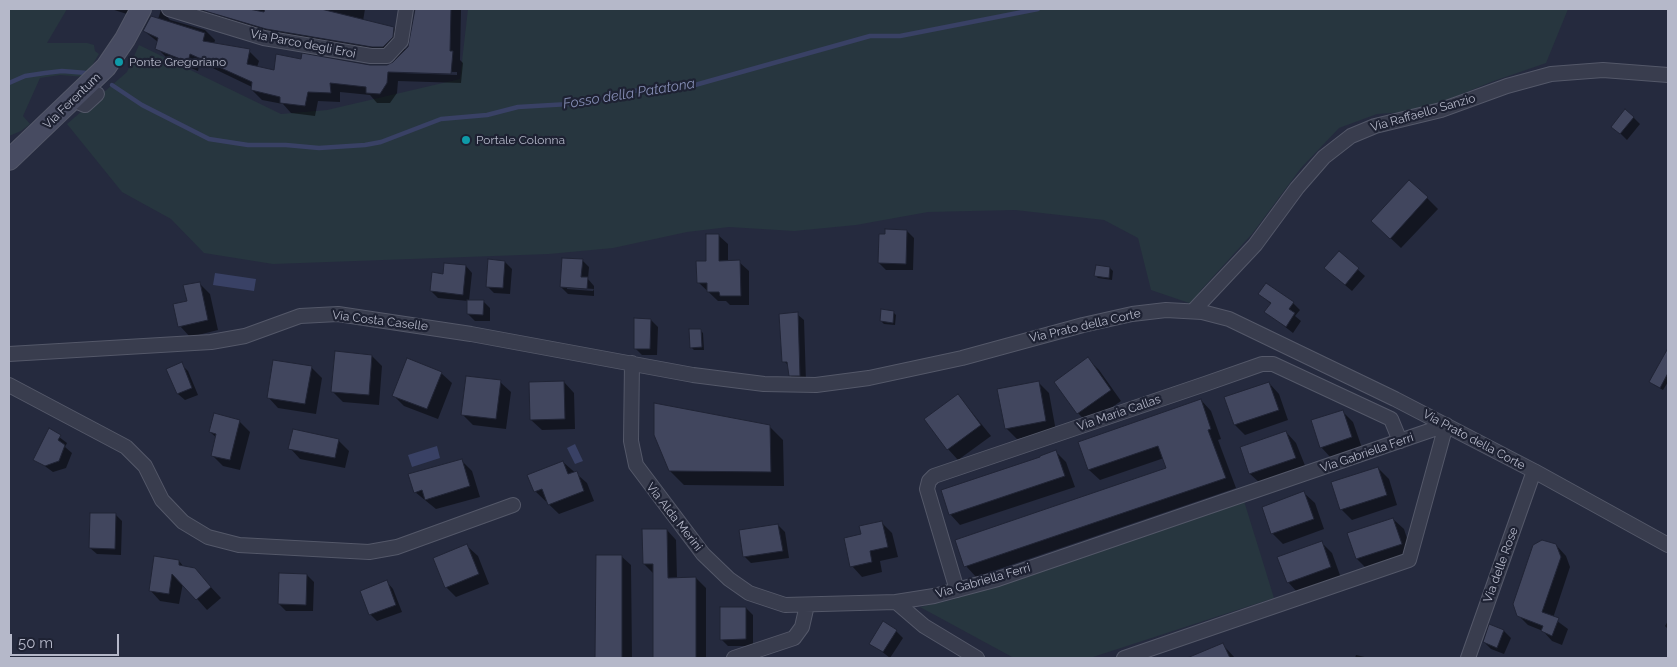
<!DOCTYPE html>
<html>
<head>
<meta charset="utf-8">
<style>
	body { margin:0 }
	#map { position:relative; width:1677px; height:667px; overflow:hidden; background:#252a3e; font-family:Raleway,sans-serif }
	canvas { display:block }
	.frame { position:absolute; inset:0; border:10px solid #b5b8c9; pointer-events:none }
	.scale { position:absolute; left:10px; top:634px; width:109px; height:22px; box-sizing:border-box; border:2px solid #b5b8c9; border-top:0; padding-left:6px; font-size:15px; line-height:18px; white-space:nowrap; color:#b5b8c9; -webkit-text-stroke:4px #1e2233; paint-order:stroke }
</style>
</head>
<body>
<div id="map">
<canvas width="1677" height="667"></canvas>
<div class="frame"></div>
<div class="scale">50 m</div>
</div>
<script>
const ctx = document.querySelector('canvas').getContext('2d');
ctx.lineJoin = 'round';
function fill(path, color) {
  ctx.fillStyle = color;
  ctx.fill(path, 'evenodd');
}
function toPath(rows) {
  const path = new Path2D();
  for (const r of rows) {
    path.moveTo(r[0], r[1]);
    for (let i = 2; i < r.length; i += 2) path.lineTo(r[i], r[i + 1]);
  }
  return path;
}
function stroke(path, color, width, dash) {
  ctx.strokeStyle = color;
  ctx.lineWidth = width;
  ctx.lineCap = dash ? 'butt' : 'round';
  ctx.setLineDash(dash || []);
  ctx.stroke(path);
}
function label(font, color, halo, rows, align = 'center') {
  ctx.font = font + ' Raleway,sans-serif';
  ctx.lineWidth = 4.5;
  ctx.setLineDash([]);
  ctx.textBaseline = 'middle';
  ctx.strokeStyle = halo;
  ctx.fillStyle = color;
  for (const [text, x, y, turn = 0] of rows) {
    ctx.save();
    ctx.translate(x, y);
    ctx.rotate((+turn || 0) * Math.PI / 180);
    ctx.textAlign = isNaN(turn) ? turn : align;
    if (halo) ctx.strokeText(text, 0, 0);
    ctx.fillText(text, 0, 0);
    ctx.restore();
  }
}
fill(toPath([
	[9,9,67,9,47,43,87,43,94,45,95,51,99,54,85,77,60,75,40,78,23,116,30,124,21,131,9,136],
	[468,9,1568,9,1546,63,1491,82,1421,111,1377,114,1339,128,1301,168,1252,234,1201,290,1192,304,1151,290,1138,238,1104,220,1015,210,928,212,856,225,794,231,729,227,687,232,613,248,549,254,273,264,204,253,171,219,122,192,67,124,127,72,139,45,281,114,327,110,460,79],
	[1244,501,1274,598,1090,658,1014,658,920,607,951,600]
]), '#27363f');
fill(toPath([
	[215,273,256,279,254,291,213,285],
	[575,444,583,461,575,464,567,448],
	[437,446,440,458,412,467,408,455]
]), '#394165');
fill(toPath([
	[111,9,148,9,143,19],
	[179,9,365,9,363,21,394,28,406,41,405,50,411,43,415,9,461,9,460,60,463,63,461,83,398,81,397,93,390,103,377,103,370,95,340,92,340,102,318,101,315,116,291,113,283,104,262,100,252,90,252,87,200,62,198,71,167,58,157,48,158,42,144,31,158,19,161,10,170,20,205,30,215,40,214,44,249,51,259,61,257,67,275,71,302,60,370,66,391,65,396,59,279,41],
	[403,71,457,72,457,75,400,73],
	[1633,117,1640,124,1627,140,1618,131],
	[1410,181,1438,209,1401,248,1383,231],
	[907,231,914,238,913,270,886,270,879,263],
	[718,235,728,244,728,262,739,262,749,271,749,305,730,305,726,301,718,301,698,282],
	[1339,253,1365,276,1352,291,1333,275],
	[582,260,589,267,588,279,594,286,594,296,568,294,561,287],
	[567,287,594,289,593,291,567,289],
	[505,262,512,269,510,294,494,293,487,286],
	[466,266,472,273,469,301,483,301,490,308,490,321,475,321,468,314,468,301,438,298,431,291,444,275],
	[1110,268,1113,271,1112,280,1098,278,1095,275],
	[199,283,210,294,218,330,190,337,180,326,188,302],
	[1260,294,1293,303,1300,310,1295,316,1301,321,1293,333,1266,312,1271,304],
	[893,312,896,315,895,325,884,324,881,321],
	[797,314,804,320,806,382,796,382,790,375,789,366,784,361],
	[651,320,658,327,657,355,642,355,635,348],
	[700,330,703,333,704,350,694,350,691,347],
	[372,356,382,366,379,405,343,402,332,391],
	[1664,356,1668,359,1668,382,1663,390,1654,385],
	[1088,359,1099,370,1121,401,1088,424,1078,413],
	[181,364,188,371,198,395,185,400,178,394],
	[311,367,322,378,316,414,278,408,268,397],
	[441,373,452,383,438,419,404,406,393,395],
	[500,382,511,392,506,429,473,425,463,415],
	[564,382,574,393,575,429,542,430,531,420],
	[1038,382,1049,393,1056,431,1017,439,1006,428],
	[1269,383,1279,394,1288,420,1245,435,1235,425],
	[958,395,991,436,958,460,948,449],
	[1201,400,1211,411,1221,439,1218,440,1236,488,976,577,966,566,1168,469,1164,458,1100,480,1089,470],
	[1342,411,1353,422,1362,448,1331,458,1321,447],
	[239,421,250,432,240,470,223,466,212,455,217,438,210,432],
	[769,426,783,440,784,486,684,485,670,471],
	[50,430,67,443,65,447,72,453,66,468,53,472,35,459],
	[1286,432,1296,443,1306,468,1261,484,1250,474,1241,448],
	[338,440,349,451,345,468,300,459,290,448],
	[1055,451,1066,462,1075,487,960,525,950,514],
	[461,460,472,471,480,497,436,509,415,492],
	[563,462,587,483,594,501,559,514,535,491],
	[1378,468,1389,479,1397,505,1352,520,1341,509],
	[1304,493,1315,503,1324,529,1283,544,1272,533],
	[115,514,122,521,121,555,97,554,90,548],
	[1393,519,1404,529,1412,554,1367,569,1357,559],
	[882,523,892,533,898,557,880,561,882,572,862,577,852,566,862,535],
	[778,525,785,532,789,558,751,563,744,556],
	[667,530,676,540,677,579,696,578,706,588,706,658,654,658,654,574,644,564],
	[1322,543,1332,553,1341,578,1298,593,1288,582],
	[1556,545,1566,556,1570,567,1553,618,1568,629,1562,645,1552,641,1543,631,1528,625,1518,615],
	[467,546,478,556,489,584,456,597,446,587],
	[597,556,621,556,631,565,632,658,596,658],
	[179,561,184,567,194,569,221,598,207,610,183,583,179,604,160,601,150,590],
	[307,575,314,582,313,611,286,611,279,604],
	[387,582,393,589,402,612,377,621,370,614],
	[746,608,753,615,753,646,728,646,721,639],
	[1668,621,1668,629,1665,626],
	[1490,626,1504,631,1511,638,1504,654,1491,649,1484,642],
	[896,631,903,638,890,658,871,643],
	[1223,645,1235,658,1190,658],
	[1356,655,1369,658,1355,658]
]), '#0007');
stroke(toPath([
	[9,83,25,76,45,73,62,71,87,73],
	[112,85,142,105,209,139,248,145,286,145,319,148,365,145,381,142,441,119,487,115,518,107,586,103,633,91,695,85,870,36,900,36,1038,9]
]), '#394165', 4.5);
const building = toPath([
	[198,9,249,9,264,12,265,9,321,9,394,27,393,37,383,47,372,47,266,29,198,9],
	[415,9,451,9,450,51,453,51,451,74,388,72,387,83,380,94,366,93,366,87,330,83,331,93,308,92,305,106,280,103,280,97,251,90,252,82,190,54,188,62,155,49,158,38,143,31,151,16,205,33,203,41,250,49,247,64,274,70,276,54,301,59,302,53,370,65,387,65,393,62,408,47,415,9],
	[1625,109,1634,117,1620,134,1611,127,1625,109],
	[1409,180,1428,197,1390,239,1371,221,1409,180],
	[885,229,907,230,906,264,878,263,879,234,885,234,885,229],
	[706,234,719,234,719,261,740,260,741,296,720,296,719,292,707,292,707,283,697,283,696,261,706,261,706,234],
	[1339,251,1359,268,1345,285,1324,268,1339,251],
	[562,258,583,259,581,277,588,277,587,289,560,287,562,258],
	[488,259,505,261,503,288,486,287,488,259],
	[444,263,466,265,463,295,430,291,432,272,443,274,444,263],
	[1096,265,1110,267,1109,278,1094,276,1096,265],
	[200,282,208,320,178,327,173,304,187,301,183,285,200,282],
	[1266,283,1294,302,1289,309,1295,313,1286,327,1264,312,1271,303,1258,294,1266,283],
	[467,300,484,300,483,315,467,314,467,300],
	[881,309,894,311,893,323,880,321,881,309],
	[798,312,800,376,789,376,787,362,782,362,779,314,798,312],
	[634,318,651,319,650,349,634,349,634,318],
	[689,329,701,329,702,347,690,348,689,329],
	[1668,348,1668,373,1660,388,1649,382,1668,348],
	[335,351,372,355,369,395,331,392,335,351],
	[1088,357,1111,390,1077,414,1054,382,1088,357],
	[407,358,442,372,427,409,392,396,407,358],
	[273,360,312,366,305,404,267,398,273,360],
	[182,362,192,388,177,394,166,369,182,362],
	[466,376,501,380,496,419,461,415,466,376],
	[564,381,565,419,530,420,529,382,564,381],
	[1039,381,1046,421,1005,429,997,389,1039,381],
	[1269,382,1279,410,1234,425,1224,397,1269,382],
	[958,394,981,425,947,450,924,419,958,394],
	[1201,399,1211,429,1208,430,1226,478,964,567,955,540,1166,468,1158,446,1088,470,1078,442,1201,399],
	[654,403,770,425,771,472,669,471,654,435,654,403],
	[1343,410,1352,437,1320,448,1311,420,1343,410],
	[214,413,240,420,230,460,211,456,216,434,209,432,214,413],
	[49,428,61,435,58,440,65,445,59,461,45,466,33,460,49,428],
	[293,429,339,439,335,458,288,449,293,429],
	[1286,431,1296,458,1249,474,1240,447,1286,431],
	[1056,450,1065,476,949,515,941,490,1040,457,1040,456,1056,450],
	[462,459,470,486,425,500,422,490,414,493,408,474,462,459],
	[563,461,568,474,577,471,584,491,548,505,542,489,534,492,527,475,563,461],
	[1378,467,1387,495,1340,510,1331,482,1378,467],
	[1304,491,1314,519,1271,534,1262,507,1304,491],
	[90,513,116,513,115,549,89,548,90,513],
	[1393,518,1402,544,1356,559,1347,533,1393,518],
	[882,521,888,547,870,551,872,562,850,567,844,538,861,534,859,526,882,521],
	[778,524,783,551,743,557,739,530,778,524],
	[642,529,667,529,668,578,696,577,696,658,653,658,653,564,643,564,642,529],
	[1542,540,1556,544,1561,557,1542,612,1559,618,1552,636,1541,631,1543,626,1517,616,1513,604,1533,545,1542,540],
	[1322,541,1331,567,1287,583,1277,557,1322,541],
	[467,544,479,574,445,588,433,558,467,544],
	[596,555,622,555,622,658,595,658,596,555],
	[154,556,179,560,179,565,195,568,211,587,196,600,172,574,169,594,149,591,154,556],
	[279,573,307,574,306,605,278,604,279,573],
	[387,580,396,605,369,615,360,591,387,580],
	[720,607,746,607,746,639,720,640,720,607],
	[883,621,897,630,883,652,869,644,883,621],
	[1489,624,1504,630,1497,648,1483,642,1489,624],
	[1223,643,1230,658,1187,658,1223,643]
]);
fill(building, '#41465e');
stroke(building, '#202435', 1);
const street = toPath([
	[169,9,264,38,371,56,387,56,401,41,406,9],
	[73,100,85,105,97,94],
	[1193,311,1255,245,1297,188,1324,157,1351,136,1375,126,1441,110,1507,86,1551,74,1603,70,1668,75],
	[9,354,211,342,245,336,300,316,338,314,471,334,693,375,764,384,816,385,869,378,962,358,1083,325,1132,314,1166,310,1202,312,1229,319,1395,399,1534,471,1668,545],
	[632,363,631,441,636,465,703,554,729,579,749,593,785,605,896,602,924,626,977,658],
	[9,385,126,447,145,466,162,500,183,522,208,537,239,545,369,552,397,547,513,505],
	[957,590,927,489,929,481,934,476,1205,384,1262,364,1273,364,1391,419,1400,441],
	[896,602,934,596,998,579,1446,425,1409,560,1124,658],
	[734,658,794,638,802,627,807,605],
	[1468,658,1534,471]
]);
const secondary = toPath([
	[9,160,106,67,125,39,141,9]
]);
stroke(street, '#545869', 16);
stroke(secondary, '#545869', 22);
stroke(street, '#393d4e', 14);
stroke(secondary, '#474b61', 20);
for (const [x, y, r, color] of [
	[119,62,5,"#0f9aa8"],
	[466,140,5,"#0f9aa8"]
]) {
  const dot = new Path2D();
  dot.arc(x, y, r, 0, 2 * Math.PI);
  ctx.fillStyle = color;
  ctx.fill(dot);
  stroke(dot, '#1e2233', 2);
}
label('12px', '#b5b8c9', '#1e2233', [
	["Via Parco degli Eroi",303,44,11],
	["Via Ferentum",72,101,-44],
	["Via Raffaello Sanzio",1423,113,-16],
	["Via Costa Caselle",380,321,7],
	["Via Prato della Corte",1085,326,-13],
	["Via Maria Callas",1119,413,-19],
	["Via Prato della Corte",1474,440,28],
	["Via Gabriella Ferri",1367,453,-19],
	["Via Alda Merini",674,517,52],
	["Via delle Rose",1501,565,-70],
	["Via Gabriella Ferri",983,581,-16]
]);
label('12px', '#b5b8c9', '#1e2233', [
	["Ponte Gregoriano",129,62],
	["Portale Colonna",476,140]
], 'left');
label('italic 14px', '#858db4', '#1e2233', [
	["Fosso della Patatona",629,94,-9]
]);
</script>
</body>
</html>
